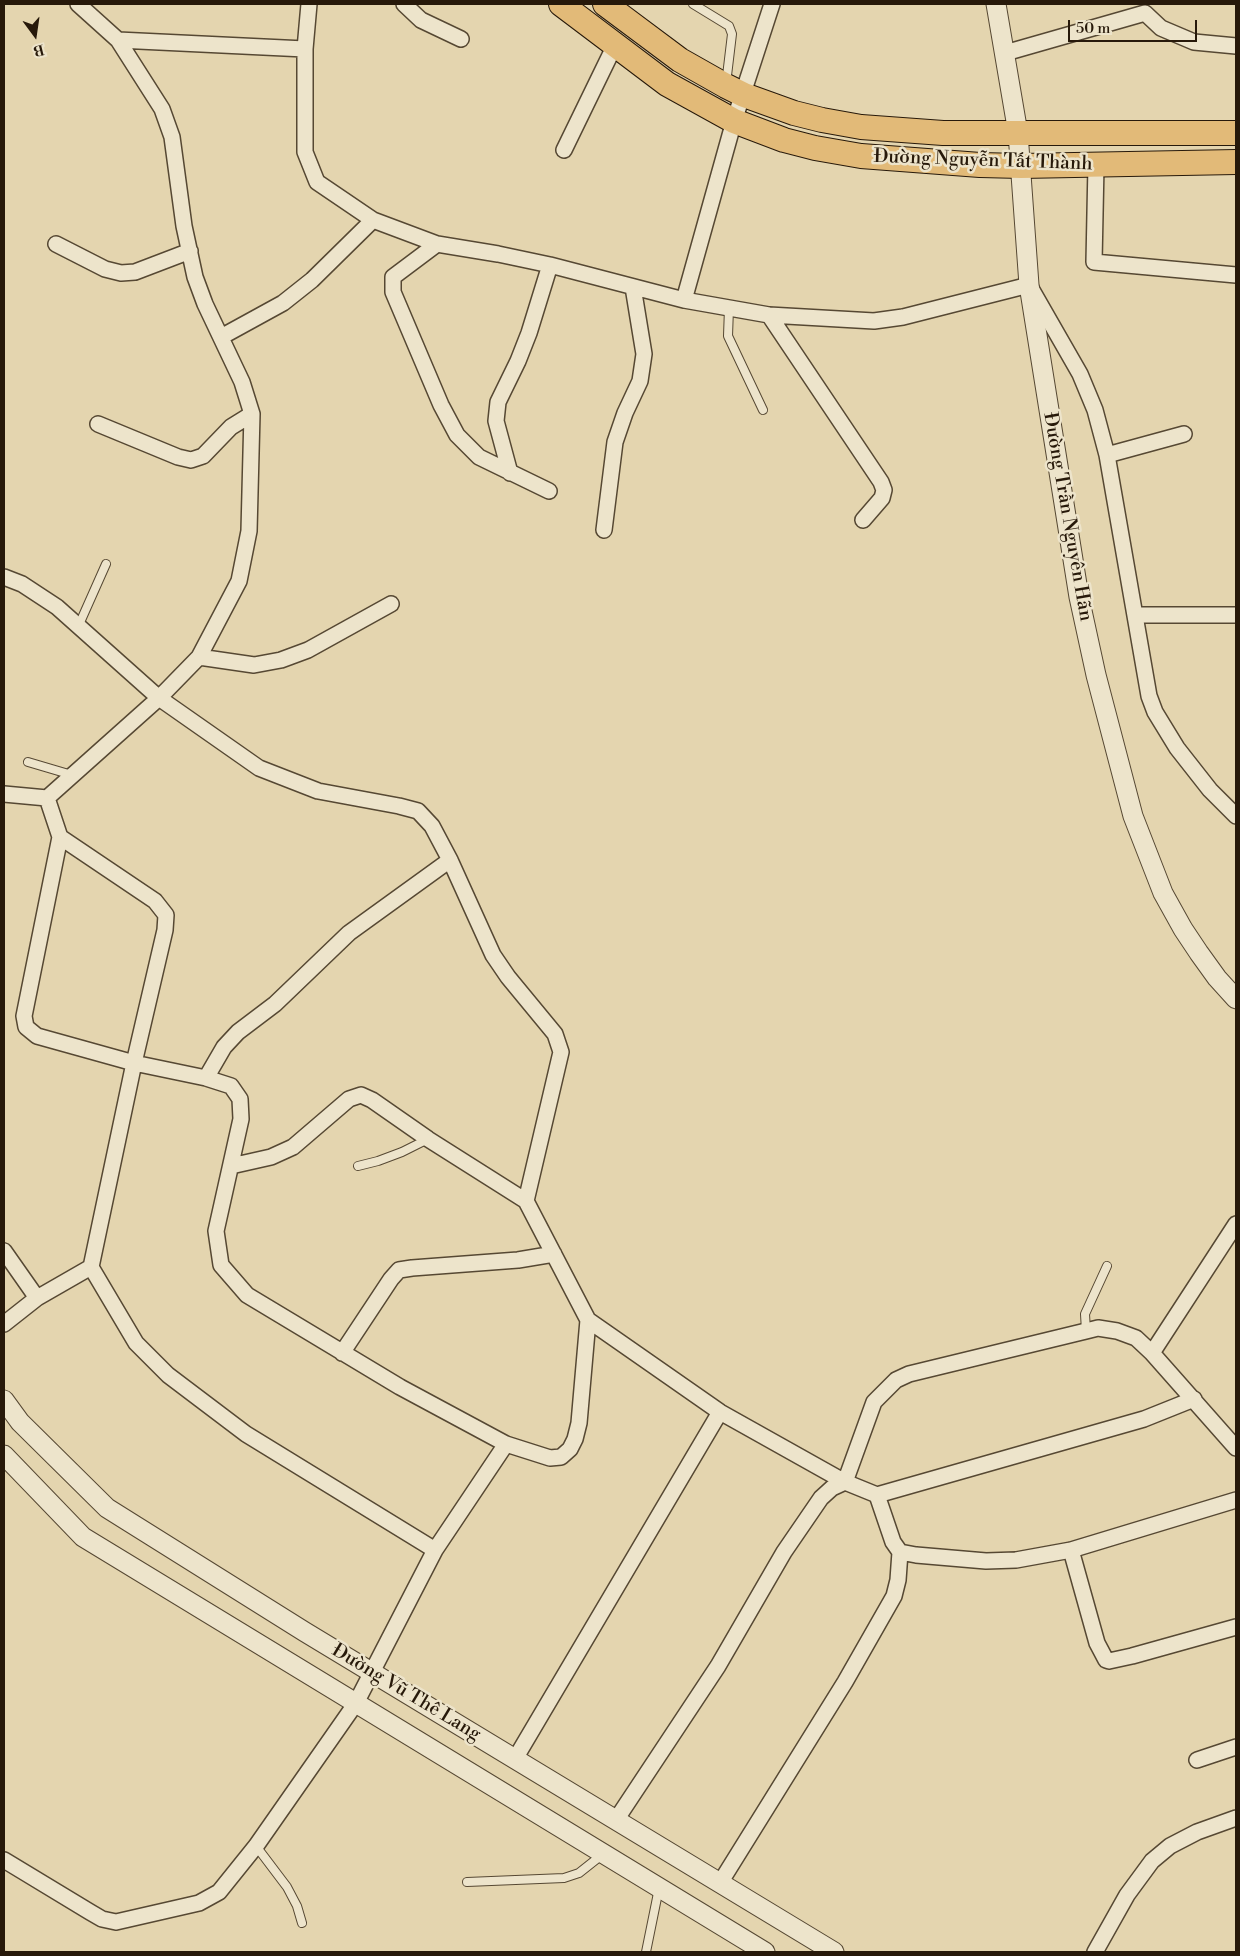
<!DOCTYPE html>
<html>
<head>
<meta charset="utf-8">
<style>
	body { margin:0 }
	#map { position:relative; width:1240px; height:1956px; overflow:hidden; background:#e4d5af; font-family:"Libre Bodoni",serif }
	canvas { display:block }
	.frame { position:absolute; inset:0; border:5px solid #27190a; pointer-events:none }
	.north { position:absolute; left:10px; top:10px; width:50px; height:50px; -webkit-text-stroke:4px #ede4cb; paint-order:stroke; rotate:166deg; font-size:14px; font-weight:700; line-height:20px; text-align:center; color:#27190a }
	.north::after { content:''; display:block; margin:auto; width:18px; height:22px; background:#27190a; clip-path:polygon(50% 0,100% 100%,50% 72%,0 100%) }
	.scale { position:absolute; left:1068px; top:20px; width:129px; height:22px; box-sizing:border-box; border:2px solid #27190a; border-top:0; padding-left:6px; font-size:15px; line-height:18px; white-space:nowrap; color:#27190a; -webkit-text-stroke:4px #ede4cb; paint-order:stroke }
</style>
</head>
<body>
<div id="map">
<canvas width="1240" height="1956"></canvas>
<div class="frame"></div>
<div class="north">B</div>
<div class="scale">50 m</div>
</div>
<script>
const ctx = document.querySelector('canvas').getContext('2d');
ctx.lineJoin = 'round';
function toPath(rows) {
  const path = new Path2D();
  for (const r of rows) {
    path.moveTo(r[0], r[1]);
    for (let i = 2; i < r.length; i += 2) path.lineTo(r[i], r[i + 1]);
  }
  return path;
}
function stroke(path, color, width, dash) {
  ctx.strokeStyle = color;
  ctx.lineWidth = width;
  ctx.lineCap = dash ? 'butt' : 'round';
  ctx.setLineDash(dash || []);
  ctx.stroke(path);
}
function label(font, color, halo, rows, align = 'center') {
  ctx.font = font + ' "Libre Bodoni",serif';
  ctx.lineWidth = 5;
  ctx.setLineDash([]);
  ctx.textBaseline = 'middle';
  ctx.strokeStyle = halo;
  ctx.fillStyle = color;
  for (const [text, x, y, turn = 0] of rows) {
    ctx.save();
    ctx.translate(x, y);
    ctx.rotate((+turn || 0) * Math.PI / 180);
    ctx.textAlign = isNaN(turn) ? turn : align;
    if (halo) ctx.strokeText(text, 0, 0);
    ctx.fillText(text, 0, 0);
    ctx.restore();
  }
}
const service = toPath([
	[693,4,729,26,732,34,726,84],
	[729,308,728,336,763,410],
	[78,627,106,564],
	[28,762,72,775],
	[358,1166,378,1161,402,1152,428,1139],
	[1086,1331,1085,1314,1107,1266],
	[256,1846,287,1887,297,1906,302,1923],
	[467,1882,564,1878,579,1873,603,1854],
	[646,1952,659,1888]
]);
const minor = toPath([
	[78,4,118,40,162,109,172,137,184,226,195,277,205,304,242,382,252,414,249,531,239,581,199,657,254,665,281,660,308,650,391,604],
	[309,4,305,49,305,152,317,182,373,220,437,244,498,254,550,265,684,300,769,315,874,321,903,317,1029,285,1080,374,1095,410,1107,455,1149,696,1155,712,1177,748,1210,790,1236,816],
	[404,4,421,20,461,39],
	[118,40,305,49],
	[1005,53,1145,13,1161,28,1194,42,1236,46],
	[564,150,615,45],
	[1096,165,1094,262,1236,275],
	[56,244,105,269,121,273,135,272,190,251],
	[437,244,393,277,393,292,441,405,457,435,479,457,549,491],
	[684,300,734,121,772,4],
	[769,315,881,482,884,490,882,498,863,520],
	[221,337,283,303,312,280,373,220],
	[98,424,178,457,191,460,203,456,231,427,252,414],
	[1107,455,1184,434],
	[510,473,496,421,498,402,518,361,529,333,550,265],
	[604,530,615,442,625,413,640,381,644,354,633,287],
	[4,577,22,584,57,607,159,698,259,768,318,791,399,806,418,811,432,826,450,860,493,955,508,977,555,1034,561,1052,526,1201],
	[1135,615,1236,615],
	[4,794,47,798,159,698,199,657],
	[47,798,60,837,24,1016,26,1027,37,1036,134,1063,206,1078,231,1086,240,1099,241,1119,216,1231,221,1265,247,1295,400,1387,506,1444,550,1458,561,1457,570,1449,575,1439,579,1423,588,1320,526,1201,428,1139,372,1100,361,1095,349,1099,293,1147,271,1157,231,1166],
	[206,1078,224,1047,238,1032,275,1004,349,933,450,860],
	[4,1251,37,1298],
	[588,1320,720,1412,845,1482,877,1495,1144,1419,1194,1399],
	[4,1324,37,1298,91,1267],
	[342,1353,391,1279,399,1270,412,1268,518,1260,554,1254],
	[1152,1353,1236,1224],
	[435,1550,506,1444],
	[1071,1550,1097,1643,1106,1660,1109,1661,1132,1656,1236,1627],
	[900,1552,916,1555,986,1561,1016,1560,1071,1550,1236,1500],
	[515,1759,720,1412],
	[1197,1760,1236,1747],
	[616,1820,718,1666,784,1552,821,1498,832,1488,845,1482,874,1402,896,1380,909,1374,1086,1331,1098,1328,1117,1331,1136,1338,1152,1353,1236,1448],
	[4,1860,90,1912,102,1919,116,1922,199,1903,219,1892,256,1846,356,1703,435,1550,246,1434,168,1375,136,1343,91,1267,134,1063,165,930,166,915,155,901,60,837],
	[720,1883,845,1682,894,1596,898,1580,900,1552,893,1542,877,1495],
	[1095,1952,1127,1895,1152,1861,1170,1846,1197,1832,1236,1818]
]);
const tertiary = toPath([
	[996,4,1018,133,1029,285,1079,597,1096,675,1133,816,1163,893,1183,929,1199,953,1217,978,1236,999],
	[4,1400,20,1422,107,1508,305,1632,834,1952],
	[4,1455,83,1537,765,1952]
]);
const primary = toPath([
	[561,4,667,84,734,121,784,140,815,148,861,156,980,165,1021,166,1236,162],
	[605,4,680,60,726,86,744,95,794,113,822,120,861,127,943,133,1236,133]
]);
stroke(service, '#564833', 10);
stroke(minor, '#564833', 18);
stroke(tertiary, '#564833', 21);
stroke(primary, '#27190a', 26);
stroke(service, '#ede4cb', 8);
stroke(minor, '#ede4cb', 15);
stroke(tertiary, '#ede4cb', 19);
stroke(primary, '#e2ba78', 24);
label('19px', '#27190a', '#ede4cb', [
	["Đường Nguyễn Tất Thành",983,161,2],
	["Đường Trần Nguyên Hãn",1067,517,80],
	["Đường Vũ Thê Lang",406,1693,31]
]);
</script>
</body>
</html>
